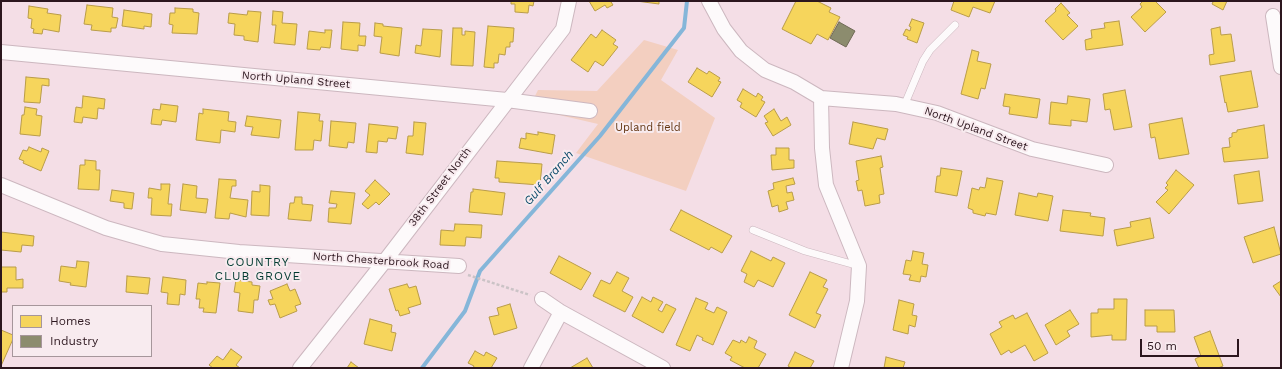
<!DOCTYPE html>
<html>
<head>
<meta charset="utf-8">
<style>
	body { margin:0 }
	#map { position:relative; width:1282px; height:369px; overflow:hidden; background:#f4dee6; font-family:"Work Sans",sans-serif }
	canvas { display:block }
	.frame { position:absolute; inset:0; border:2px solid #2c161e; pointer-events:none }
	.legend { position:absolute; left:12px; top:305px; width:140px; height:52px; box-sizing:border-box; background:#f8ebef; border:1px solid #a6969b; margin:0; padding:5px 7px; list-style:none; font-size:12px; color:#2c161e }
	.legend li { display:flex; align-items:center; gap:8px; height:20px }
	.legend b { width:20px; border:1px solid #a6969b }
	.scale { position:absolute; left:1140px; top:339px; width:99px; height:18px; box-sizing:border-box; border:2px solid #2c161e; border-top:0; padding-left:5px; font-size:12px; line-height:14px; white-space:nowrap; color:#2c161e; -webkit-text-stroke:3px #f8ebef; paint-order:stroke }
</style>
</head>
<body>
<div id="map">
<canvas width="1282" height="369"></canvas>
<div class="frame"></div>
<ul class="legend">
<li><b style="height:11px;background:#f6d55c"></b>Homes</li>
<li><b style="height:11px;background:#8c8c6e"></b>Industry</li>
</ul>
<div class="scale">50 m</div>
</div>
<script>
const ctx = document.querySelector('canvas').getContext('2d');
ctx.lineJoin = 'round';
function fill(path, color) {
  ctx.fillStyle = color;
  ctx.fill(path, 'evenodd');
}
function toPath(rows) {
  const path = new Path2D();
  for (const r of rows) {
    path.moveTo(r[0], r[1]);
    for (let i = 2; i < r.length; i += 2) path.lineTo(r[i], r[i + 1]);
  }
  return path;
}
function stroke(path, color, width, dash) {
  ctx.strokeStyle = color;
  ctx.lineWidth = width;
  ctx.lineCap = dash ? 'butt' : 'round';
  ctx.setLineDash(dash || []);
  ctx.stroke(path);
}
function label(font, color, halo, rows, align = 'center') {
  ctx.font = font + ' "Work Sans",sans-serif';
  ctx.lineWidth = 4;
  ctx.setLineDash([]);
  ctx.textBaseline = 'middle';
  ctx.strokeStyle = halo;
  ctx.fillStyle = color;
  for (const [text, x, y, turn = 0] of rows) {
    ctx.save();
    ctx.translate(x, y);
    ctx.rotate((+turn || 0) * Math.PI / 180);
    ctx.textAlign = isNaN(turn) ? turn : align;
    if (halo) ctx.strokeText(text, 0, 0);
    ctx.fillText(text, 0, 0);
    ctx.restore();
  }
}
fill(toPath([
	[644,40,678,50,661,80,715,118,686,191,576,153,598,124,529,108,538,90,597,91]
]), '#f3cfc0');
const homes = toPath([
	[511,1,534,1,533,6,529,5,528,13,515,12,515,4,511,4,511,1],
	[589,1,613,1,611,2,613,5,607,8,605,5,595,11,589,1],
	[636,1,659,1,659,4,636,1],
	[796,1,817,1,831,8,829,12,840,17,828,40,817,34,811,44,782,29,796,1],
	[954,1,995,1,990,13,973,7,969,17,951,10,954,1],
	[1143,1,1155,1,1166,12,1145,32,1131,17,1142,7,1140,4,1143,1],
	[1211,1,1227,1,1223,10,1212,4,1213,2,1211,1],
	[1061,3,1070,13,1067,15,1078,26,1063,40,1045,21,1056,11,1055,9,1061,3],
	[87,5,113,8,112,17,118,18,116,28,111,28,111,32,91,30,92,25,84,24,87,5],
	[29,6,48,9,47,13,61,15,59,32,43,29,42,34,33,33,34,29,31,28,32,19,28,18,29,6],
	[175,8,193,9,193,12,199,13,197,34,172,33,173,25,169,24,170,13,175,13,175,8],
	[124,10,152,14,151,27,144,26,144,29,122,26,124,10],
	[248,11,261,12,258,42,244,40,244,36,234,35,235,24,228,23,229,13,247,15,248,11],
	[273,11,283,12,282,23,297,24,295,45,274,43,276,25,272,25,273,11],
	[912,19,924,23,917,43,907,39,908,37,903,35,906,29,910,31,911,27,909,26,912,19],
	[1119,21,1123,45,1086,50,1085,40,1092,38,1091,30,1105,28,1104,23,1119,21],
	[343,22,360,23,359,36,366,36,365,46,358,45,358,51,341,49,343,22],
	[375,23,383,24,383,26,402,28,399,56,380,53,382,37,374,36,375,23],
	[488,26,514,28,513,42,510,42,510,47,506,47,505,55,499,54,498,63,494,63,494,68,484,67,488,26],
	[1220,27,1221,35,1231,34,1235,61,1210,65,1209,55,1214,54,1211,29,1220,27],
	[453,28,462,28,462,35,465,35,465,31,475,32,473,66,451,65,453,28],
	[423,29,442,30,440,57,415,53,416,45,421,46,423,29],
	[325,30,332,30,330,48,321,47,320,50,307,49,309,31,325,33,325,30],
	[602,30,616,40,613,44,618,47,603,66,595,61,588,72,571,60,591,34,596,38,602,30],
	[972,50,979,52,977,61,991,64,985,89,981,88,978,99,961,94,972,50],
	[697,68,707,74,709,71,720,78,718,81,721,82,712,97,688,82,697,68],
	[1251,71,1258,107,1228,112,1226,102,1225,103,1220,76,1251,71],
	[26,77,49,79,49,86,42,85,40,103,24,102,26,77],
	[743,89,756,97,758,93,763,97,761,100,765,102,756,117,740,107,742,103,737,100,743,89],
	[1125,90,1132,127,1114,130,1110,109,1105,110,1103,94,1125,90],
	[1005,94,1040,99,1037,118,1009,114,1010,107,1003,106,1005,94],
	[83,96,105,99,104,109,98,108,97,119,83,117,82,123,74,122,76,107,82,108,83,96],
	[1068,96,1090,99,1087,122,1071,120,1071,126,1049,124,1051,102,1067,104,1068,96],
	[161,104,178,106,176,122,162,120,161,125,151,124,153,109,160,110,161,104],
	[25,107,37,109,36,115,42,116,40,136,20,134,22,115,24,115,25,107],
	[203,109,229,112,228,121,236,122,235,132,221,130,220,143,196,140,199,113,203,114,203,109],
	[774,109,781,121,787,117,791,125,773,136,765,123,768,122,764,116,774,109],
	[298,112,320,114,319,121,323,121,321,141,314,140,313,150,295,150,298,112],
	[247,116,281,120,279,138,251,135,253,127,245,126,247,116],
	[1182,118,1189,154,1159,159,1155,137,1151,138,1149,124,1182,118],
	[331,121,356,123,354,143,348,142,347,148,329,146,331,121],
	[414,122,426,123,423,155,406,153,408,136,413,136,414,122],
	[853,122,888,129,885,140,877,138,873,149,849,144,853,122],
	[369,124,398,127,396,139,388,138,387,142,378,141,377,153,366,152,369,124],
	[1264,125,1268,158,1224,162,1222,148,1230,147,1229,138,1232,137,1232,133,1237,132,1237,130,1264,125],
	[538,132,555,135,552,154,519,148,521,138,526,139,526,133,538,135,538,132],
	[29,147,41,152,42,148,49,151,41,171,23,163,24,161,19,159,23,150,27,151,29,147],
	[776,148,789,148,789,160,794,160,794,168,772,170,771,155,776,155,776,148],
	[881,156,883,167,880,168,884,194,879,195,880,203,865,206,862,190,858,191,856,181,859,180,856,161,881,156],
	[85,160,96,161,96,170,100,170,99,190,78,189,80,165,85,165,85,160],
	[497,161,542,164,540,185,499,182,499,178,495,178,497,161],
	[941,168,962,171,957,196,935,192,937,176,940,176,941,168],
	[1176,170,1194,185,1169,214,1156,202,1168,190,1165,188,1168,185,1166,183,1176,170],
	[1259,171,1263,201,1238,204,1234,175,1259,171],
	[793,178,795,184,786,186,787,193,792,192,794,200,786,202,788,209,779,212,778,205,772,207,768,191,774,189,773,183,793,178],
	[987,178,1003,181,996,215,986,213,985,216,973,213,973,210,968,208,972,188,979,190,980,187,985,188,987,178],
	[219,179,236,180,236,186,232,186,230,198,248,200,246,217,230,213,229,219,215,218,219,179],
	[375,180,390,194,379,205,376,202,368,209,362,204,370,195,365,191,375,180],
	[161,184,170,184,168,204,172,204,171,216,151,215,152,198,148,198,149,188,161,190,161,184],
	[183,184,197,186,196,198,208,199,206,213,180,210,183,184],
	[260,185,270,186,269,216,251,215,252,191,260,192,260,185],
	[473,189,505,193,502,215,469,212,471,192,473,192,473,189],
	[112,190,134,193,132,209,124,208,124,203,110,201,112,190],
	[331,191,355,193,351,224,328,222,329,208,336,208,337,204,329,203,331,191],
	[1019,193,1037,197,1038,193,1053,196,1048,221,1015,215,1019,193],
	[295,197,302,197,302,204,313,205,311,221,288,219,290,203,294,203,295,197],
	[681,210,732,236,722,253,711,247,709,250,670,230,681,210],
	[1063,210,1091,213,1090,216,1105,218,1103,236,1060,231,1063,210],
	[1150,218,1154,238,1117,246,1114,230,1131,227,1130,222,1150,218],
	[455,224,482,225,481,238,466,237,465,246,440,245,441,230,454,231,455,224],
	[1274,227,1281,254,1253,263,1244,237,1274,227],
	[1,232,34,236,33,246,22,245,21,252,1,250,1,232],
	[751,251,771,261,773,257,785,263,773,287,758,280,754,287,744,282,747,274,741,271,751,251],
	[913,251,924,253,922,264,928,265,926,277,921,276,920,282,909,280,911,275,903,274,906,260,911,261,913,251],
	[559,256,591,273,581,290,550,273,559,256],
	[77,261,89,262,86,287,70,285,71,283,59,281,61,266,76,268,77,261],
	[1,267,16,267,16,280,23,279,23,288,7,288,7,292,1,292,1,267],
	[617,272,629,278,622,291,633,297,625,312,593,296,601,280,610,284,617,272],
	[810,272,827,280,823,287,828,289,816,313,821,315,815,328,789,315,810,272],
	[127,276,150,278,148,294,126,292,127,276],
	[163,277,186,280,185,295,180,294,179,305,167,304,168,293,161,292,163,277],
	[236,280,252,282,252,285,260,286,258,300,254,300,253,313,238,311,240,293,234,292,236,280],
	[1281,281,1281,297,1273,286,1281,281],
	[207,282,220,283,216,313,203,312,204,308,199,308,200,299,196,299,198,283,207,284,207,282],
	[287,284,290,291,295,289,301,304,295,306,297,311,280,318,275,304,270,305,268,300,273,299,270,291,287,284],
	[407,284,409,288,416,286,421,304,408,308,410,313,400,316,398,310,396,311,389,289,407,284],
	[642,297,651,302,653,297,663,302,658,310,662,312,666,304,676,309,663,333,632,316,642,297],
	[696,298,708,303,705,309,714,313,717,307,727,312,713,345,702,340,703,338,697,335,690,351,676,345,696,298],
	[1114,299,1127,299,1126,340,1112,340,1112,335,1091,337,1091,313,1098,313,1098,309,1114,309,1114,299],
	[899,300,914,304,912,315,917,316,915,327,909,325,908,334,893,330,899,300],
	[510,304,517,328,494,335,489,317,499,315,497,308,510,304],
	[1070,310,1079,324,1067,331,1070,336,1056,345,1045,325,1070,310],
	[1145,310,1174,310,1175,332,1157,332,1157,326,1145,326,1145,310],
	[1027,313,1048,353,1034,361,1025,345,1011,353,1009,350,1001,355,990,334,1002,327,999,322,1013,315,1015,319,1027,313],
	[370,319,392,325,391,332,396,333,392,351,364,344,370,319],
	[1,330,13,335,13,339,1,366,1,330],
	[1210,331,1223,366,1218,368,1199,368,1195,359,1201,356,1194,337,1210,331],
	[749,337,757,341,754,348,766,354,758,368,745,368,730,360,732,357,725,353,733,340,740,343,741,340,746,343,749,337],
	[231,349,242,357,236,365,240,368,213,368,209,365,217,356,223,360,231,349],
	[475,351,484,356,486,352,497,358,491,368,473,368,474,366,468,363,475,351],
	[795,352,814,361,810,368,791,368,788,366,795,352],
	[886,357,905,362,903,368,884,368,886,357],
	[587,358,593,368,570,368,587,358],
	[351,362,359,368,347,368,351,362]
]);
fill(homes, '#f6d55c');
stroke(homes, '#b99c49', 1);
const industry = toPath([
	[839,22,855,31,846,47,830,38,839,22]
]);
fill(industry, '#8c8c6e');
stroke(industry, '#6f6956', 1);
stroke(toPath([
	[422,368,465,311,480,271,600,136,684,28,687,1]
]), '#85b6d9', 4);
const lane = toPath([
	[904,106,923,61,930,50,955,25],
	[753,230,805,251,859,266]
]);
const street = toPath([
	[709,1,724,29,741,51,765,70,794,82,821,98,822,148,826,185,859,266,857,301,841,368],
	[1273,16,1281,67],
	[1,52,507,100,590,111],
	[821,98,896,104,937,113,1032,149,1106,165],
	[1,185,106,228,162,244,239,252,459,266],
	[542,299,561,312,663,368],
	[300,368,384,262,563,29,569,1],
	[531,368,561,312]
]);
stroke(lane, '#ccb7bf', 8);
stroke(street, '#ccb7bf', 16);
stroke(toPath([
	[468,275,530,295]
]), '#cbc3c6', 2.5, [3, 2]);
stroke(lane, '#fdfafb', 7);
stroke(street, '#fdfafb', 14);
label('11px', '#2c161e', '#f8ebef', [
	["North Upland Street",296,80,5],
	["North Upland Street",976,129,20],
	["38th Street North",440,187,-53],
	["North Chesterbrook Road",381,261,4]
]);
label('11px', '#633612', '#f8ebef', [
	["Upland field",648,128]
]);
label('italic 12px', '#0c4c6b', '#f8ebef', [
	["Gulf Branch",549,178,-49]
]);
ctx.letterSpacing = '1px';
label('12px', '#003a30', '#f8ebef', [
	["COUNTRY",258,262],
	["CLUB GROVE",258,276]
]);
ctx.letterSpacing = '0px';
</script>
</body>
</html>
